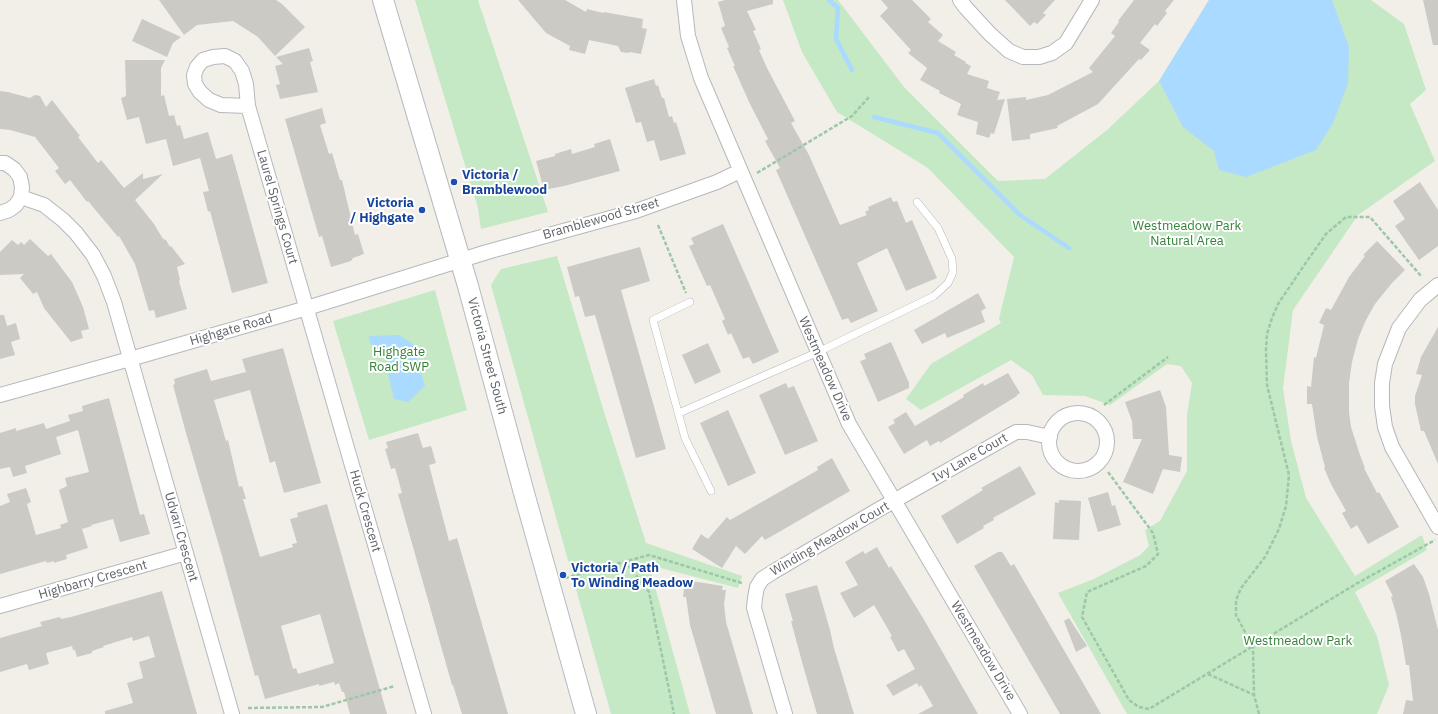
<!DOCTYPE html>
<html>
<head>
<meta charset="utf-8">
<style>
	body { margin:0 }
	canvas { display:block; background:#f1efe8 }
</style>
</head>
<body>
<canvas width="1438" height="714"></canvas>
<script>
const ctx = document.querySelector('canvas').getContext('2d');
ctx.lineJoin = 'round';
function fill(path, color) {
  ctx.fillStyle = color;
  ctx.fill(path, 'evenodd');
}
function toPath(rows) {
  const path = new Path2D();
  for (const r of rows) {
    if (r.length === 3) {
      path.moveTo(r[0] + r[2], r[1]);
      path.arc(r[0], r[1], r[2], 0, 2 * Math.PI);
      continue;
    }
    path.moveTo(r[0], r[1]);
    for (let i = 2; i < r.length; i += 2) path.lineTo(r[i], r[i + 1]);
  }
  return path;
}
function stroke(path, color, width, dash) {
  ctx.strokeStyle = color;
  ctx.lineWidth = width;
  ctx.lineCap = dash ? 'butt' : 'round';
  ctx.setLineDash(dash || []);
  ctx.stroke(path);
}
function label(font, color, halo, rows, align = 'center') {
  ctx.font = font + ' "IBM Plex Sans",sans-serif';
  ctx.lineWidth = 4;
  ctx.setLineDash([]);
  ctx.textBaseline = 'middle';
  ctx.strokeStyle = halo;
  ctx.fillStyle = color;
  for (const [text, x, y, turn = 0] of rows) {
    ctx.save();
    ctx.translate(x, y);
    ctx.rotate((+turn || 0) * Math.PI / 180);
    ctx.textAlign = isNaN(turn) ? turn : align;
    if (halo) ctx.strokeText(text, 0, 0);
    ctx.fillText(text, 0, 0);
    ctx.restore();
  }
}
fill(toPath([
	[415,0,478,0,548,212,481,229,478,208],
	[783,0,838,0,904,87,998,181,1045,179,1107,130,1159,81,1209,0,1371,0,1404,24,1426,90,1410,104,1435,161,1358,215,1293,310,1283,388,1291,441,1306,498,1355,576,1422,535,1427,550,1355,592,1377,636,1389,685,1377,714,1127,714,1058,593,1094,579,1140,555,1149,546,1145,530,1160,521,1187,471,1187,415,1192,383,1181,366,1167,364,1110,405,1085,396,1043,395,1032,375,1011,360,921,410,906,399,931,364,1001,323,999,319,1014,257,928,168,837,112,802,52],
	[557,256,604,412,646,543,742,576,738,588,649,565,690,714,611,714,491,285,501,269],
	[435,290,467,410,369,440,333,321]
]), '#c5e8c5');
fill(toPath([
	[1209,0,1332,0,1349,47,1348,83,1333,123,1316,150,1246,177,1219,170,1214,151,1183,127,1159,81],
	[399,335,413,344,425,386,408,402,394,399,384,356,370,343,369,336]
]), '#aadaff');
stroke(toPath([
	[829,0,838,8,836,39,852,70],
	[874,117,938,133,1020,215,1069,248]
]), '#aadaff', 4.5);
fill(toPath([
	[159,0,276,0,282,4,305,27,275,56,258,37,233,21,197,25,184,35],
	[518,0,565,0,586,12,587,9,603,13,604,12,643,19,642,28,647,29,641,54,630,52,628,53,621,52,618,46,589,40,585,54,569,50,570,46,546,33],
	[725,0,773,0,773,4,747,11,756,30,753,31,761,49,759,50,767,68,795,121,791,123,809,155,840,225,867,215,865,212,869,210,868,207,891,197,893,202,897,201,906,223,912,220,937,278,906,291,887,248,857,263,878,311,851,323,848,318,842,320,776,170,780,168,765,141,768,139,750,104,733,66,735,66,727,48,729,47,721,28,725,26,718,2],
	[881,0,912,0,931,19,928,22,943,35,938,41,956,52,954,55,966,62,965,63,971,66,967,74,989,81,987,88,1000,92,997,100,1005,99,994,134,991,133,989,138,976,134,978,122,957,115,961,104,939,93,940,91,920,80,927,68,908,53,911,50,880,16,888,8],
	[1005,0,1055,0,1043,13,1046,15,1037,24,1034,22,1030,26],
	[1134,0,1174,0,1165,11,1167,13,1157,26,1155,24,1140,43,1150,50,1141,60,1139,59,1098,104,1057,126,1058,128,1030,134,1030,139,1012,141,1007,99,1026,97,1026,100,1048,95,1093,72,1089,68,1115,36,1111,33,1119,22,1118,21],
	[1423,0,1438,0,1438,45,1433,45],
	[142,19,181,37,173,43,167,57,132,41],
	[309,48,313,61,310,62,318,92,280,99,276,85,280,84,275,66,283,64,276,57],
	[125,60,165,60,161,68,161,96,164,95,169,116,174,115,177,126,180,125,184,139,208,132,216,159,232,154,268,283,232,293,210,211,208,212,203,192,209,191,200,158,173,166,166,139,146,144,139,117,127,120,121,98,126,96],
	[654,79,656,86,658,85,662,98,664,98,669,117,672,116,674,123,676,122,686,154,660,161,654,140,647,142,641,122,636,123,625,88],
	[0,91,8,92,30,98,35,95,40,96,46,107,52,100,80,136,78,137,98,163,101,160,124,188,143,173,143,179,163,174,135,200,154,224,163,239,166,240,170,247,171,246,185,264,177,267,180,280,179,281,187,309,156,318,154,310,149,311,135,264,119,236,118,237,88,201,87,202,70,180,65,184,55,171,59,168,35,137,10,130,0,129],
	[322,108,326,123,320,125,329,154,332,153,340,180,342,180,355,235,358,234,364,254,353,258,351,261,331,267,322,236,319,237,285,119],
	[610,139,620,171,564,186,544,190,536,161,555,156,555,154,571,149,572,154,595,147,594,144],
	[1420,182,1438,210,1438,246,1419,260,1395,226,1405,219,1393,201],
	[723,224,779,352,753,364,749,357,743,359,731,333,728,335,722,321,725,319,710,285,707,286,689,246,694,244,691,238],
	[30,239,48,256,51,254,72,282,83,307,89,329,81,331,83,338,71,342,44,308,37,292,33,294,20,278,24,274,0,275,0,252,12,240,18,245,21,242,24,245],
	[1377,241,1405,270,1392,283,1375,304,1366,320,1358,339,1352,362,1349,383,1349,412,1351,427,1360,455,1365,468,1364,468,1377,493,1379,492,1399,527,1368,544,1357,525,1351,529,1342,513,1346,511,1331,484,1324,468,1325,467,1317,437,1312,404,1307,404,1307,386,1311,387,1314,357,1316,358,1324,325,1319,323,1326,308,1331,310,1349,277,1365,256,1363,255],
	[640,247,650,281,621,290,666,449,636,458,595,315,585,317,579,296,575,297,567,267],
	[978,293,986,308,981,311,985,322,947,338,945,333,922,344,914,330],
	[0,315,4,315,7,326,16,323,20,339,11,342,15,355,0,359],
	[1438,327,1438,464,1424,431,1421,431,1415,404,1415,396,1422,375,1416,374,1421,357],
	[891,342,909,383,909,388,878,402,860,361,866,359,864,354],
	[708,343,721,372,695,384,682,355],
	[283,348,321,483,284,493,275,461,270,463,250,390,214,400,226,441,228,440,239,487,242,486,246,499,243,499,260,557,293,547,292,544,297,543,290,519,298,517,297,513,327,504,387,714,350,714,344,692,342,692,339,683,335,685,334,682,319,686,319,684,265,699,258,675,255,676,222,556,186,433,173,385,175,384,174,379,207,369,211,381,246,372,242,359],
	[320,614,334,663,298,674,296,668,293,669,281,626],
	[1008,373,1020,393,1017,395,1017,396,940,443,939,441,930,446,927,440,904,454,888,427,895,423,893,420,906,412,915,426,964,397,963,395,983,383,984,386],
	[786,383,788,388,794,386,818,441,785,455,759,395],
	[1160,390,1166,407,1169,455,1182,457,1180,472,1163,469,1153,494,1123,482,1142,439,1133,439,1132,421,1125,402],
	[109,398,140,515,144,514,150,534,120,542,113,519,91,525,92,526,82,529,88,548,66,555,67,559,54,563,54,561,47,563,46,561,0,574,0,506,10,502,7,494,26,488,31,502,27,504,36,535,61,528,60,525,68,522,59,490,67,486,65,478,89,472,78,430,56,437,61,454,25,466,27,473,13,477,10,467,0,469,0,433,16,428,16,431,44,423,46,429,70,421,68,415,83,411,82,406],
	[728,410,756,473,728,486,700,423],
	[418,433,423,448,431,446,436,463,429,465,449,541,457,538,508,714,462,714,453,685,452,685,398,494,402,493,395,468,391,469,385,449,388,448,386,442],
	[832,458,850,491,765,540,762,536,745,554,736,546,722,568,692,549,701,534,708,539,727,517,730,520,760,503,818,470,817,467],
	[1020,466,1036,494,993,518,994,520,983,526,984,528,957,544,941,516,983,490,981,488],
	[1108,492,1112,506,1115,505,1121,525,1098,532,1088,498],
	[1059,500,1081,501,1079,540,1053,539,1055,502,1059,503],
	[877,547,889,568,891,566,923,618,978,714,918,714,933,706,921,685,919,687,917,683,893,696,886,685,915,669,904,649,898,652,890,637,892,636,874,605,854,618,840,593,858,585,845,562,863,551,865,554],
	[998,552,1002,552,1011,566,1014,564,1101,714,1060,714,974,566],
	[1414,564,1423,577,1429,594,1438,630,1438,714,1403,714,1406,700,1413,701,1409,665,1406,665,1401,635,1396,613,1391,597,1393,596,1385,581],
	[685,580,723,586,722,590,726,590,724,604,726,622,753,714,716,714,690,625,686,597,683,597],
	[817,585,830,630,834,648,854,714,817,714,802,662,791,621,793,621,785,594],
	[162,591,197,714,105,714,105,711,133,703,127,683,143,678,139,662,155,657,149,636,133,641,132,637,103,646,104,647,92,651,92,653,77,657,75,650,73,650,72,646,46,653,49,664,29,670,27,664,0,672,0,638,42,626,40,622,60,617,61,619,71,617],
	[1069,618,1087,646,1076,652,1064,621]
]), '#cccac5');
const service = toPath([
	[690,302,653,320,685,438,711,491],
	[679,413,818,352,934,296,948,283,953,272,952,259,938,228,917,202]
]);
const minor = toPath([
	[684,0,688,36,701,78,849,424,1020,714],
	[960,0,966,8,990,34,1009,51,1023,57,1039,57,1052,53,1066,43,1092,0],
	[248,106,221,105,209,100,200,92,195,84,194,75,197,67,203,60,213,57,225,56,235,61,242,71,246,84,248,106,424,714],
	[0,163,5,163,14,169,20,177,22,187,21,197,16,205,9,210,0,213],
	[21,197,44,205,63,220,76,233,93,255,104,276,114,302,232,714],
	[1438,285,1420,300,1399,328,1385,364,1382,383,1382,406,1385,427,1392,447,1438,527],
	[0,395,130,359,307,308,487,252,636,211,717,182,740,171],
	[1078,442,29],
	[0,606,186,553],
	[785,714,754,608,755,598,757,587,762,579,773,572,876,511,1016,432,1027,432,1050,437]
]);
const secondary = toPath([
	[383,0,468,286,524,493,586,714]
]);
stroke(service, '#b5b8bc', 8);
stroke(minor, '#b5b8bc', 16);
stroke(secondary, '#b6babf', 22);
stroke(toPath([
	[757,173,852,116,870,96],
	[658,225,686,293],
	[1104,405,1168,357],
	[1108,472,1153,533,1158,554,1146,566,1087,592,1082,617,1129,700,1139,707,1149,709,1356,584,1435,540],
	[625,561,649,592,674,714],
	[565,578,649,555,742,583],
	[1208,674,1254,695],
	[248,708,322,707,395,686],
	[1259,714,1254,695,1253,647,1236,615,1236,600,1241,588,1265,557,1279,529,1286,506,1289,475,1267,385,1266,350,1267,334,1272,318,1278,304,1305,264,1326,234,1346,217,1370,217,1421,276]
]), '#9cc7a9', 2.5, [4, 2]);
stroke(service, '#fff', 7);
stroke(minor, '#fff', 14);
stroke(secondary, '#fff', 20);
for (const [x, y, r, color] of [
	[454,182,4,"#1a4fb4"],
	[422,210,4,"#1a4fb4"],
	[563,575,4,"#1a4fb4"]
]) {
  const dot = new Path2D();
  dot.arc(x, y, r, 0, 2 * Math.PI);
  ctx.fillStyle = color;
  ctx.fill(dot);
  stroke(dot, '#fff', 1.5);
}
label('bold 13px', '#164399', '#fff', [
	["Victoria /",462,175],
	["Bramblewood",462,190],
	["Victoria",414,203,"right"],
	["/ Highgate",414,218,"right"],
	["Victoria / Path",571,568],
	["To Winding Meadow",571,583]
], 'left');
label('13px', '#5f6368', '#fff', [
	["Laurel Springs Court",277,207,74],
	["Bramblewood Street",601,219,-16],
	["Highgate Road",231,330,-16],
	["Victoria Street South",487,356,75],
	["Westmeadow Drive",825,369,66],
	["Ivy Lane Court",970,458,-30],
	["Huck Crescent",365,511,74],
	["Udvari Crescent",181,537,74],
	["Winding Meadow Court",830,539,-30],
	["Highbarry Crescent",93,580,-16],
	["Westmeadow Drive",983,651,59]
]);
label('13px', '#348238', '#fff', [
	["Westmeadow Park",1187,226],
	["Natural Area",1187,241],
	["Highgate",399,352],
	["Road SWP",399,367],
	["Westmeadow Park",1298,641]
]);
</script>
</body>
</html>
